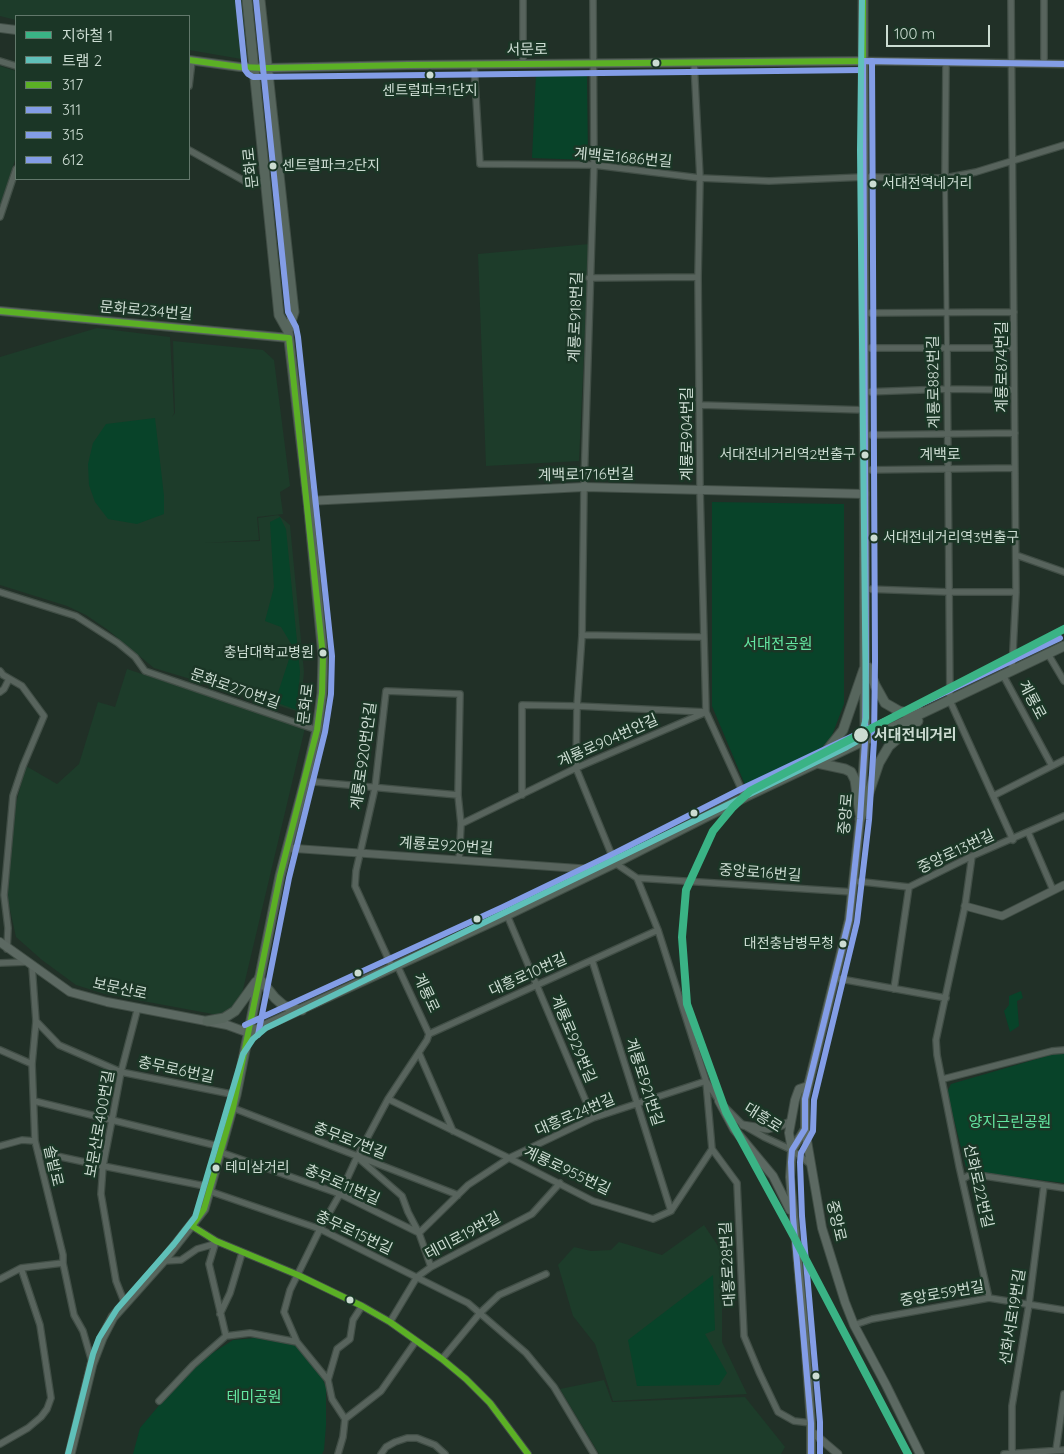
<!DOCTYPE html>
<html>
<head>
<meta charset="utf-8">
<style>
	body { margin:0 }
	#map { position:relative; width:1064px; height:1454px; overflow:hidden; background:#213027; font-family:Quicksand,"Noto Sans KR",sans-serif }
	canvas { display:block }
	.legend { position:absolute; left:15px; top:15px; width:175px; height:165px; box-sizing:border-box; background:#1b3626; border:1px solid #62786b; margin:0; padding:6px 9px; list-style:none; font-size:15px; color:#ccdcd2 }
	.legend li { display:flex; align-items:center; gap:10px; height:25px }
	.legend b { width:25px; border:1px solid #62786b }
	.scale { position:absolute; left:886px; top:25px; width:104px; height:22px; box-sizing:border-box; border:2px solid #ccdcd2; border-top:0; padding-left:6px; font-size:15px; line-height:18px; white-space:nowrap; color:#ccdcd2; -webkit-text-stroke:4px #1b3626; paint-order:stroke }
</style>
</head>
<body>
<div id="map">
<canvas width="1064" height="1454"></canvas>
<ul class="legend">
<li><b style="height:6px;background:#3ab385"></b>지하철 1</li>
<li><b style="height:6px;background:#5fc0b9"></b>트램 2</li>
<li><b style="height:6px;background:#5bb025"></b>317</li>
<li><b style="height:6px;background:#839de6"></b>311</li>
<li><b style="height:6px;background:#839de6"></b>315</li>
<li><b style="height:6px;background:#839de6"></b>612</li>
</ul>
<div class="scale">100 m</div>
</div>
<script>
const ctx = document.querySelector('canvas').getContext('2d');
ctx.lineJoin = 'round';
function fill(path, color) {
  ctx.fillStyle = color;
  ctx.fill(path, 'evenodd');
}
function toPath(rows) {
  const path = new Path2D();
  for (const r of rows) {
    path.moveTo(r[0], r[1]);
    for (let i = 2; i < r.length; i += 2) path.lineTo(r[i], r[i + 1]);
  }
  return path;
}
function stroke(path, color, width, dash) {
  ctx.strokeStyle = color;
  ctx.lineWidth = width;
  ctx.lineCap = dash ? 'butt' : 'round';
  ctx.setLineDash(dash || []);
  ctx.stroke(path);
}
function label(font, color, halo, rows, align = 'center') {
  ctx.font = font + ' Quicksand,"Noto Sans KR",sans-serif';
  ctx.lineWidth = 5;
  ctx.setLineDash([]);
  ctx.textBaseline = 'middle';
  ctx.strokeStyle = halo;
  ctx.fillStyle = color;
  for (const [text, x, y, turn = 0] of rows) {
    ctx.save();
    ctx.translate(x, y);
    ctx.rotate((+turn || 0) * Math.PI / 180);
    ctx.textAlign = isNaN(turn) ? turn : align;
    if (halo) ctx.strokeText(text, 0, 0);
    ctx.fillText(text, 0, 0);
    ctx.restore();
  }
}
fill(toPath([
	[0,0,242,0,247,60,189,50,189,16,16,16,16,20,0,16],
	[0,66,16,71,16,157,0,206],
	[589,244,579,461,486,466,478,254],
	[97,328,170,337,174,413,172,417,175,413,173,341,263,350,274,360,290,486,280,492,283,514,257,517,259,540,203,543,260,541,258,518,278,515,290,525,304,672,300,711,296,711,154,668,108,630,86,615,67,606,0,585,0,357],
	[127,669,305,728,240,1002,232,1011,218,1015,105,994,76,985,42,960,16,937,7,896,16,803,26,766,57,784,79,764,98,702,115,707],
	[704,1225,722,1252,722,1342,747,1394,613,1401,595,1344,573,1316,558,1265,574,1247,591,1251,611,1250,619,1242,662,1255],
	[604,1380,612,1402,745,1397,785,1447,781,1454,599,1454,560,1389]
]), '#1d3c2a');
fill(toPath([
	[587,74,588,160,532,158,536,75],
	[155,418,164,496,164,514,137,524,108,519,95,502,89,485,88,464,93,443,106,424],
	[712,502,844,504,844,704,831,738,815,756,746,787,712,706],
	[280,517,286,529,300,672,297,710,275,702,293,647,281,627,265,621,274,587,270,522],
	[1021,991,1023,998,1017,1001,1019,1026,1010,1032,1004,1011,1009,1005,1009,996],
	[1054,1054,1064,1054,1064,1183,967,1171,947,1092,951,1084],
	[713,1275,715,1330,705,1334,727,1373,719,1385,637,1386,628,1340],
	[255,1338,294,1345,316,1363,326,1387,326,1425,324,1450,322,1454,133,1454,140,1428,177,1384,203,1359,233,1340]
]), '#084329');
const pedestrian = toPath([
	[945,178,947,348]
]);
const minor = toPath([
	[523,0,523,63],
	[593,0,594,165,584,487,582,635,577,706,576,768,615,863,637,878,658,930,706,1081,719,1101,743,1125,764,1137,792,1150,810,1164],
	[1011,0,1016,592,1012,670],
	[1044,0,1044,64],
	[0,61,16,66],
	[694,62,700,178,698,277,700,490,706,712,745,797],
	[474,64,480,164,594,165,700,178,769,181,864,177,945,178,976,172,1064,145],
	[189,86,192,61],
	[189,150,248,183,266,181],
	[945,178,946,62],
	[0,217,16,169],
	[589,278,698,277],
	[864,313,1014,312],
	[865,348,1014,348],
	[947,348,950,701,1013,840],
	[865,392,947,389,1014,390],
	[700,405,865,410],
	[865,435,1015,433],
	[865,470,1015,468],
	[1016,555,1064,572],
	[866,589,949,592,1016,592],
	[0,592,76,616,118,643,135,657,145,671,317,730],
	[582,635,703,637],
	[1048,654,1064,681],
	[0,671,3,675,22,686,44,716,23,766,13,796,4,895,8,928,7,949],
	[1003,675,1052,766],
	[0,692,4,689,9,679],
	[305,781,458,795],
	[522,795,522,705,577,706,706,712],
	[993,796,1064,760],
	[461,824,576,768,704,713],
	[1028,832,1053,890],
	[972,856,965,906,936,1040,937,1055,959,1166,989,1298],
	[637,878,853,892],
	[854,881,909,887,972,856,1064,816],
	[507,915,593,1118],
	[592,960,671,1211],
	[0,963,26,962],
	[397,965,429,1034],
	[32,966,36,1021,32,1064,35,1141,63,1255,63,1263,74,1315,83,1331,92,1362],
	[392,967,355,886,356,871,375,788,386,691,460,694,458,795,461,824,459,860],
	[835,978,946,998],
	[894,989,909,887],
	[36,1021,59,1045,121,1072,236,1095],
	[0,1050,32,1064],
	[419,1053,453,1131],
	[943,1079,1052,1051,1064,1050],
	[388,1099,509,1158,593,1201,653,1219,671,1211,712,1149],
	[34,1101,222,1147],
	[233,1108,458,1195],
	[0,1146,22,1140,35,1141],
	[38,1152,103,1166,210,1187],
	[220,1152,340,1194,419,1233,431,1267],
	[357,1157,402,1196,408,1212,419,1233,468,1185,509,1158,593,1118,706,1081,712,1149,737,1183,744,1336,759,1372,778,1412,794,1421,811,1423],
	[963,1179,971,1174,1064,1188],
	[209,1191,320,1229,468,1303,526,1353,554,1387,594,1454],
	[192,1226,216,1241,298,1275,362,1306,390,1322,442,1359,466,1379,490,1403,528,1454],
	[216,1241,209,1264,226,1336],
	[163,1261,181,1260,197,1249,211,1245,216,1241],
	[0,1279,21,1268,63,1263],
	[125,1304,116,1281,101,1194,103,1166,112,1120,121,1072,138,1007],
	[220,1314,230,1293,242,1253],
	[390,1322,417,1277,431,1267,532,1214,560,1183],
	[854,1325,872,1319,989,1298,1064,1310],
	[297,1342,284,1312,290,1290,320,1229,340,1194,357,1157,388,1099,427,1040,429,1034,658,930],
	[442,1359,480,1313,499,1295,546,1274],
	[328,1380,337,1349,350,1339,353,1320,362,1306],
	[159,1401,193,1365,226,1336,250,1333,297,1342,328,1380,332,1399,345,1419],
	[0,1444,28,1428,41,1417,47,1409,51,1398,40,1325,21,1268],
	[1056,1450,1064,1394],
	[338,1454,343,1437,345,1419,381,1391,416,1341],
	[381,1454,386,1447,395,1442,407,1438,417,1438,435,1445,445,1454],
	[1004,1454,1064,1450],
	[1012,1454,1012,1406,1029,1304,1044,1185]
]);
const tertiary = toPath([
	[863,61,1064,64],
	[288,848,600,870],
	[965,906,1002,916,1064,885],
	[743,1125,768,1129,780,1126,790,1122],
	[811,1431,838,1454]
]);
const secondary = toPath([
	[0,28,16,30],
	[189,60,240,67,267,68,408,65,863,61],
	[0,311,289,338],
	[308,501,584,487,865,494],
	[865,741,860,819,849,920,808,1086,805,1099,805,1129,822,1228,845,1302,854,1325,886,1385,920,1454],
	[0,942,70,992,107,1002,227,1025,249,1033],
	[719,1101,734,1129,773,1176,790,1210],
	[805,1129,792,1150,790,1177,805,1339,811,1423,811,1454],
	[792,1150,789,1133,795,1100,799,1089,808,1086]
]);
const primary = toPath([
	[260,0,294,312,288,331],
	[863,0,865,741],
	[868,667,875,685,885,703,899,711,908,713,922,712],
	[820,759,843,730,864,669],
	[817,763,845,769,851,772,855,780,860,814],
	[860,819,879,763,889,746,918,721],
	[259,978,275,998,283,1005,292,1009,302,1010],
	[207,1021,224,1018,235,1011,256,982],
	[249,1033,507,915,615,863,745,797,1064,646],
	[70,1454,92,1364,102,1338,113,1317,163,1261,204,1209,236,1095,280,876,305,781,317,730,322,693,323,656,308,501,288,331,279,315,247,0]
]);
stroke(pedestrian, '#414e46', 6);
stroke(minor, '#414e46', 8);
stroke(tertiary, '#414e46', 9);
stroke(secondary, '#414e46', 10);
stroke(primary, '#414e46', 11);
stroke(pedestrian, '#58645d', 4);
stroke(minor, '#58645d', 5.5);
stroke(tertiary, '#58645d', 7);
stroke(secondary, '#5c6962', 8);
stroke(primary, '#57665d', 9);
stroke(toPath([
	[863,0,863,61],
	[189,60,240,67,267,68,408,65,863,61],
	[0,311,289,338],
	[192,1226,204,1209,233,1108,280,876,317,730,322,693,323,656,289,338],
	[192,1226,216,1241,298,1275,362,1306,390,1322,442,1359,466,1379,490,1403,528,1454]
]), '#5bb025', 6);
stroke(toPath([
	[238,1,245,70,248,74,253,77,863,70],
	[820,1454,820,1422,802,1216,800,1162,801,1153,813,1131,814,1100,857,922,869,820,874,741,875,661,872,61]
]), '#839de6', 6);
stroke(toPath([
	[256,0,288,312,296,327,298,337,332,656,331,694,325,732,289,878,258,1035],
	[245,1025,503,907,611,855,741,789,1060,638]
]), '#839de6', 6);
stroke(toPath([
	[863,61,1064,64],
	[811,1454,811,1423,793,1217,791,1162,792,1150,805,1129,805,1099,849,920,860,819,865,741,866,661,863,61]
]), '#839de6', 6);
stroke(toPath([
	[68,1454,93,1354,99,1338,117,1309,174,1244,195,1217,243,1054,253,1039,266,1028,847,747,856,742,862,733,866,718,860,150,862,0]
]), '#5fc0b9', 6);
stroke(toPath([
	[908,1454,794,1237,726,1112,687,1004,682,937,686,890,713,831,733,807,750,791,1064,629]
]), '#3ab385', 8);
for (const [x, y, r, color] of [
	[656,63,4.5,"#ccdcd2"],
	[430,75,4.5,"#ccdcd2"],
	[273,166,4.5,"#ccdcd2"],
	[873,184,4.5,"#ccdcd2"],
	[865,455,4.5,"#ccdcd2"],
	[874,538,4.5,"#ccdcd2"],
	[323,653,4.5,"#ccdcd2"],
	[861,735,8,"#ccdcd2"],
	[694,813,4.5,"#ccdcd2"],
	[477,919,4.5,"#ccdcd2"],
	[843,944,4.5,"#ccdcd2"],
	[358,973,4.5,"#ccdcd2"],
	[216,1168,4.5,"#ccdcd2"],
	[350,1300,4.5,"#ccdcd2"],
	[816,1376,4.5,"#ccdcd2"]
]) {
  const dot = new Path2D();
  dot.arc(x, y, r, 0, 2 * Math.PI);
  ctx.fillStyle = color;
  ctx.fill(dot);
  stroke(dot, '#1b3626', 2);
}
label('14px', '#ccdcd2', '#1b3626', [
	["센트럴파크1단지",430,91,"center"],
	["센트럴파크2단지",282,166],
	["서대전역네거리",882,184],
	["서대전네거리역2번출구",856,455,"right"],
	["서대전네거리역3번출구",883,538],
	["충남대학교병원",314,653,"right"],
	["대전충남병무청",834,944,"right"],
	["테미삼거리",225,1168]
], 'left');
label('15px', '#ccdcd2', '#1b3626', [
	["서문로",527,50,-1],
	["계백로1686번길",623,158,5],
	["문화로",251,168,-96],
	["문화로234번길",146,311,5],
	["계룡로918번길",576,317,-88],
	["계룡로874번길",1002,367,-90],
	["계룡로882번길",934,382,-91],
	["계룡로904번길",687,434,-90],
	["계백로",940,455,-1],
	["계백로1716번길",586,475,-1],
	["문화로270번길",235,689,19],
	["계룡로",1032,700,62],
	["문화로",306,704,-83],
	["계룡로904번안길",608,741,-24],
	["계룡로920번안길",364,756,-82],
	["중앙로",846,814,-85],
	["계룡로920번길",446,846,4],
	["중앙로13번길",956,852,-25],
	["중앙로16번길",760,873,4],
	["대흥로10번길",528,975,-24],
	["보문산로",120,989,12],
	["계룡로",426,993,65],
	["계룡로929번길",573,1039,67],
	["충무로6번길",176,1070,12],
	["계룡로921번길",644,1082,72],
	["대흥로24번길",575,1115,-23],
	["대흥로",763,1118,32],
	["보문산로400번길",100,1124,-80],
	["충무로7번길",350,1141,21],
	["솔밭로",53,1166,77],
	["계룡로955번길",567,1171,25],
	["충무로11번길",342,1185,23],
	["선화로22번길",978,1186,77],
	["중앙로",836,1221,77],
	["충무로15번길",354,1233,25],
	["테미로19번길",463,1236,-28],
	["대흥로28번길",728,1264,-93],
	["중앙로59번길",942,1294,-10],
	["선화서로19번길",1013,1317,-81]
]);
label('15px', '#64e6a1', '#1b3626', [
	["서대전공원",778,644],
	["양지근린공원",1010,1122],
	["테미공원",254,1397]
]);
label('bold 15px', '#ccdcd2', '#1b3626', [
	["서대전네거리",874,735]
], 'left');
</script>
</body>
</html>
